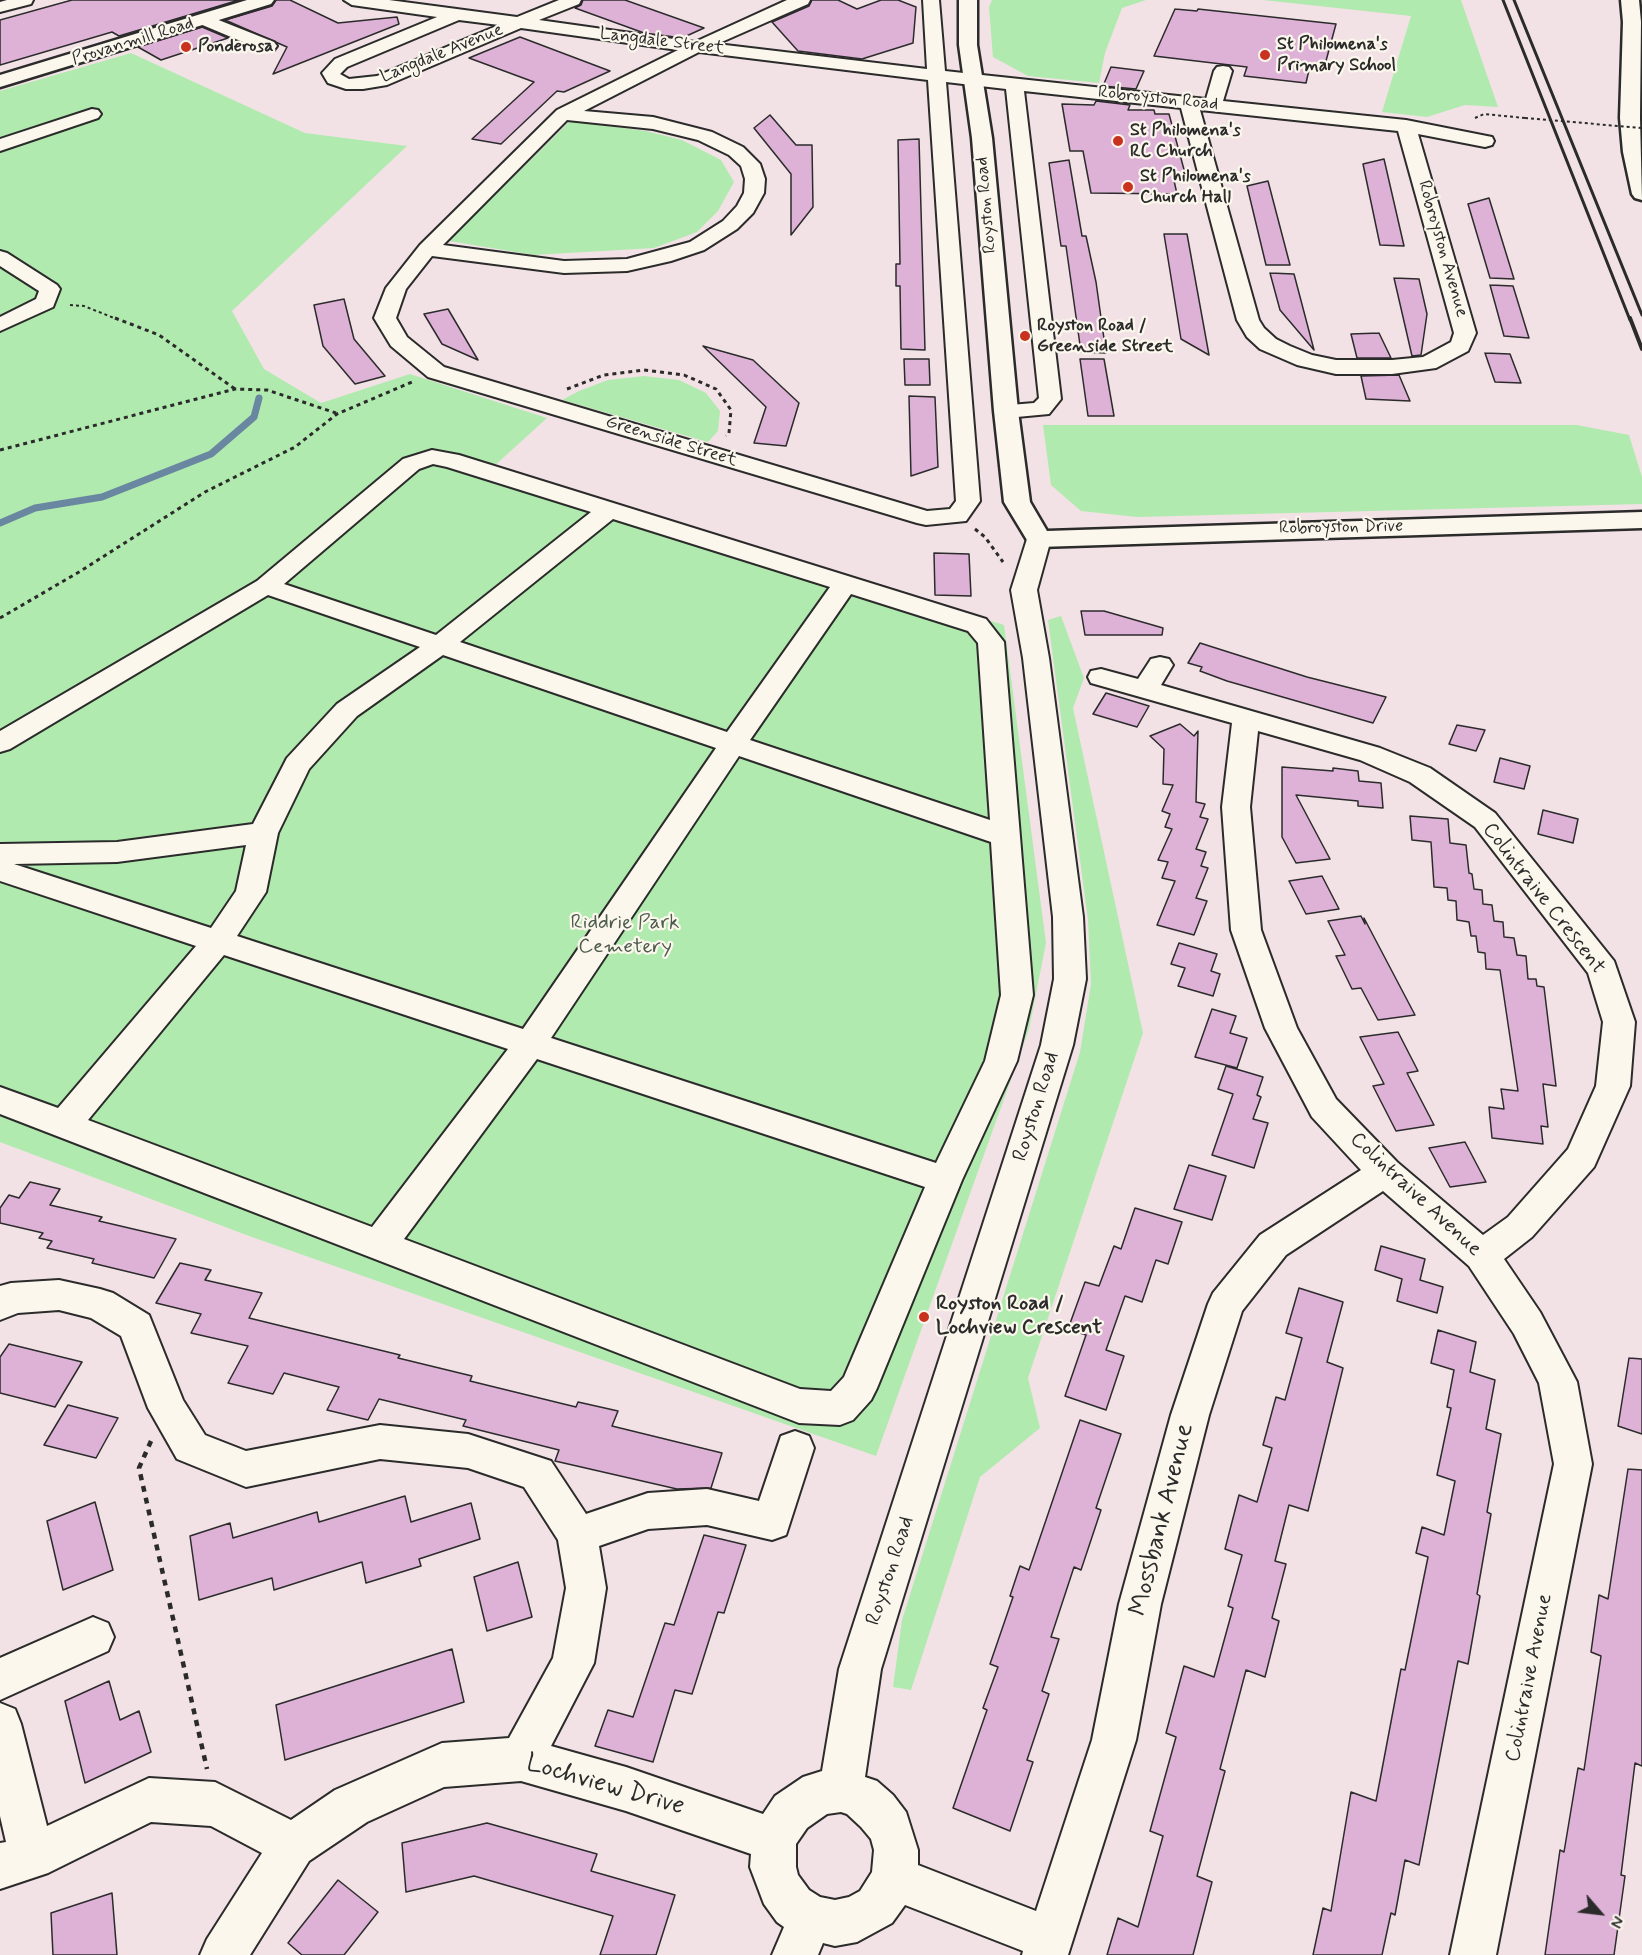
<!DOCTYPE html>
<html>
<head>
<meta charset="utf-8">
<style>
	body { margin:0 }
	#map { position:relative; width:1642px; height:1955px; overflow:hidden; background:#f2e2e6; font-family:Mynerve,sans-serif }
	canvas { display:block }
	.north { position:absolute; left:1570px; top:1883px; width:60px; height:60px; -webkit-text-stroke:4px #fbf7ec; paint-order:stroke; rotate:118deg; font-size:16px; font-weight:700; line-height:24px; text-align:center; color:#2b2b2b }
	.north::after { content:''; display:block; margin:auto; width:21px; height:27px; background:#2b2b2b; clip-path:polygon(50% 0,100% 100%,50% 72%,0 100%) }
</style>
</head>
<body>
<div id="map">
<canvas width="1642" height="1955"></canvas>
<div class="north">N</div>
</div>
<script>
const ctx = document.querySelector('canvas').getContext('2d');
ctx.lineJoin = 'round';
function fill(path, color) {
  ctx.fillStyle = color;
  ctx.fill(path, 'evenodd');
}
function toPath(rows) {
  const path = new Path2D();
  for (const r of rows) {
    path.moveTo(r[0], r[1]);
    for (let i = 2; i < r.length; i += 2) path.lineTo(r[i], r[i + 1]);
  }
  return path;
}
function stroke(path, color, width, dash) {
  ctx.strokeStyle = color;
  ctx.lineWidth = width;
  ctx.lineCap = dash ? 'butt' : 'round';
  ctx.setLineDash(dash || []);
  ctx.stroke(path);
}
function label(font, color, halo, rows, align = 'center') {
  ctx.font = font + ' Mynerve,sans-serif';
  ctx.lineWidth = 4.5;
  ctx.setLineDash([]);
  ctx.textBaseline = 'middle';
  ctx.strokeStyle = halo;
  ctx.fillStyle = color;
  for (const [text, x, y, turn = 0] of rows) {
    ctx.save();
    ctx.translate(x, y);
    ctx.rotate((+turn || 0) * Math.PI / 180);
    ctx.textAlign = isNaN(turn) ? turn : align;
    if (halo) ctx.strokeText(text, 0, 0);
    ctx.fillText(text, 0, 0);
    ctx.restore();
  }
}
fill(toPath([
	[992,0,1146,0,1122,8,1105,53,1099,83,1028,76,993,57,989,7],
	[1263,0,1461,0,1498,107,1465,105,1427,117,1382,112,1411,16],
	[131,53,305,133,407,146,232,311,264,369,321,403,410,374,547,418,492,468,1004,625,1046,943,1029,1029,876,1456,249,1236,0,1142,0,91],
	[570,121,646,131,682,140,721,160,734,182,718,211,697,232,654,248,534,255,449,241],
	[644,376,679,380,706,393,720,411,718,431,708,442,562,400,579,391,608,380],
	[1043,425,1577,425,1629,435,1642,477,1642,504,1137,517,1081,511,1051,485],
	[1061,616,1084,678,1073,708,1143,1033,1028,1378,1040,1428,980,1477,911,1690,893,1687,902,1620,1080,1052,1091,984,1088,920,1048,620]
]), '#b1eaae');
stroke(toPath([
	[0,523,35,508,102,497,211,454,254,417,259,398]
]), '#6987a1', 7);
const building = toPath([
	[72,0,239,0,119,36,112,32,0,65,0,20,72,0],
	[276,0,290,0,338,23,397,17,399,24,273,74,287,47,225,20,272,6,276,0],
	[583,0,625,0,704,28,682,38,644,33,575,8,581,5,583,0],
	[812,0,838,0,857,9,881,0,898,0,916,7,913,43,862,59,798,51,772,22,809,6,812,0],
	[1175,9,1197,11,1198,9,1336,24,1323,72,1309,70,1306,83,1244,76,1247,67,1154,56,1175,9],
	[202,27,228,38,161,60,138,47,202,27],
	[520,37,610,71,564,92,557,91,501,144,472,139,534,82,469,58,520,37],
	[1111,67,1144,71,1136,89,1103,86,1111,67],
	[1096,101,1130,105,1128,110,1154,110,1155,114,1169,114,1186,177,1173,176,1177,194,1091,193,1083,151,1070,151,1062,104,1094,105,1096,101],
	[770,115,796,145,812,145,813,207,791,235,791,174,754,128,770,115],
	[919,139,925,350,901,349,900,286,896,286,896,264,900,264,898,140,919,139],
	[1384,159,1404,246,1380,245,1363,164,1384,159],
	[1069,160,1082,236,1086,236,1096,282,1106,353,1081,352,1066,246,1061,246,1049,163,1069,160],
	[1268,181,1290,265,1266,265,1247,186,1268,181],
	[1489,198,1514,279,1490,278,1468,204,1489,198],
	[1164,234,1187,234,1209,355,1181,339,1164,234],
	[1270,273,1294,274,1314,350,1280,310,1270,273],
	[1394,278,1419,279,1427,314,1421,355,1412,356,1394,278],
	[1490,285,1513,286,1529,338,1504,336,1490,285],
	[344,299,354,339,385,376,355,384,323,346,314,305,344,299],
	[448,309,478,360,442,344,424,314,448,309],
	[1379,333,1391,358,1357,358,1351,334,1379,333],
	[703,346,753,360,799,403,786,446,754,443,766,407,703,346],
	[1485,353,1510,354,1521,383,1495,382,1485,353],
	[904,359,929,359,930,385,905,385,904,359],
	[1080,359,1104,359,1114,416,1088,416,1080,359],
	[1399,375,1410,401,1366,399,1361,376,1399,375],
	[909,396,935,397,938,467,911,476,909,396],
	[934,553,969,554,971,596,935,595,934,553],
	[1081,611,1104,611,1163,628,1162,635,1085,635,1081,611],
	[1200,643,1307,677,1386,697,1373,723,1227,681,1200,671,1202,667,1188,663,1200,643],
	[1106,693,1149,706,1137,727,1093,714,1106,693],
	[1180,724,1194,736,1198,731,1196,802,1205,804,1200,817,1208,819,1196,849,1206,852,1201,866,1208,868,1196,898,1207,901,1194,935,1157,925,1175,881,1162,878,1168,862,1158,860,1172,829,1165,827,1170,814,1162,811,1173,785,1163,784,1164,749,1150,736,1180,724],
	[1457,725,1485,730,1476,751,1449,744,1457,725],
	[1500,758,1530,766,1524,789,1494,782,1500,758],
	[1282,767,1333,771,1333,768,1358,771,1359,781,1381,783,1383,808,1358,806,1358,801,1296,795,1330,859,1296,863,1282,837,1282,767],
	[1543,810,1578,819,1573,843,1538,834,1543,810],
	[1410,816,1448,819,1450,843,1466,845,1469,873,1472,874,1474,889,1482,890,1483,904,1492,905,1494,921,1503,922,1504,937,1514,938,1517,955,1526,956,1528,979,1536,979,1537,986,1544,987,1556,1086,1543,1084,1548,1127,1541,1126,1543,1144,1492,1138,1489,1107,1504,1109,1501,1089,1518,1091,1500,970,1486,969,1485,953,1478,952,1476,936,1471,936,1469,922,1457,920,1456,901,1448,900,1447,888,1434,887,1431,842,1412,840,1410,816],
	[1322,876,1339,909,1306,914,1289,881,1322,876],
	[1361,916,1365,924,1364,918,1415,1015,1378,1020,1361,988,1352,989,1336,956,1345,955,1328,921,1361,916],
	[1179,943,1217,954,1211,971,1220,974,1213,996,1178,986,1185,968,1171,964,1179,943],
	[1212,1009,1236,1016,1230,1033,1247,1038,1237,1068,1195,1057,1212,1009],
	[1398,1032,1418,1071,1407,1073,1434,1125,1396,1131,1373,1086,1384,1084,1360,1037,1398,1032],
	[1226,1066,1263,1077,1257,1095,1261,1097,1253,1119,1268,1123,1254,1168,1212,1155,1233,1094,1218,1089,1226,1066],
	[1465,1142,1486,1182,1450,1187,1429,1148,1465,1142],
	[1189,1165,1226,1176,1212,1220,1174,1209,1189,1165],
	[30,1182,60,1189,50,1205,102,1217,99,1221,176,1239,154,1278,92,1263,94,1259,47,1248,52,1241,39,1238,43,1233,0,1223,0,1208,9,1195,19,1198,30,1182],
	[1135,1208,1182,1222,1168,1264,1156,1260,1142,1302,1125,1296,1106,1350,1124,1356,1106,1410,1065,1396,1086,1335,1068,1329,1085,1282,1099,1286,1114,1246,1121,1249,1135,1208],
	[1381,1246,1425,1259,1420,1280,1443,1287,1437,1313,1397,1301,1402,1279,1375,1270,1381,1246],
	[180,1263,211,1270,205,1280,262,1293,249,1318,400,1355,398,1358,472,1376,470,1381,576,1407,578,1402,618,1411,612,1426,722,1453,711,1488,677,1489,555,1461,559,1450,463,1426,466,1420,379,1399,368,1420,327,1410,339,1387,284,1373,273,1394,228,1383,248,1346,191,1333,201,1314,156,1303,180,1263],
	[1299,1288,1343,1302,1327,1362,1343,1368,1308,1511,1289,1505,1275,1561,1286,1564,1272,1618,1279,1621,1265,1677,1246,1670,1220,1769,1225,1771,1197,1876,1212,1882,1193,1955,1107,1955,1118,1918,1138,1927,1163,1836,1150,1831,1176,1737,1166,1733,1184,1666,1214,1677,1233,1608,1228,1606,1242,1555,1225,1549,1239,1495,1257,1502,1272,1448,1263,1445,1276,1397,1285,1400,1302,1338,1286,1333,1299,1288],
	[1438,1330,1476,1342,1470,1372,1495,1380,1486,1429,1501,1434,1487,1512,1491,1514,1477,1594,1480,1596,1468,1664,1458,1661,1419,1865,1405,1860,1395,1915,1391,1913,1382,1955,1313,1955,1323,1908,1331,1911,1351,1792,1376,1801,1401,1669,1405,1670,1428,1557,1416,1553,1422,1527,1444,1535,1455,1481,1437,1475,1451,1408,1447,1407,1454,1370,1431,1363,1438,1330],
	[9,1344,82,1362,55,1407,0,1393,0,1357,9,1344],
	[1629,1358,1642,1359,1642,1434,1618,1426,1629,1358],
	[68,1405,118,1418,96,1458,44,1445,68,1405],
	[1080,1420,1121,1434,1096,1508,1101,1510,1081,1570,1074,1567,1051,1637,1059,1639,1042,1691,1049,1694,1027,1760,1033,1762,1010,1831,953,1808,987,1710,983,1708,998,1667,990,1664,1013,1597,1010,1596,1020,1566,1029,1570,1080,1420],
	[1628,1469,1642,1470,1642,1766,1635,1763,1621,1875,1625,1876,1614,1955,1545,1955,1560,1850,1564,1852,1578,1768,1584,1770,1601,1656,1591,1652,1599,1595,1608,1599,1628,1469],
	[405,1496,411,1522,471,1503,480,1539,419,1559,421,1566,366,1583,362,1562,274,1590,272,1578,199,1600,190,1536,230,1523,233,1538,317,1512,319,1522,405,1496],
	[95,1502,113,1570,63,1590,47,1521,95,1502],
	[704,1535,746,1545,724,1613,718,1612,692,1694,675,1690,653,1762,595,1746,608,1710,633,1717,665,1623,674,1625,704,1535],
	[518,1562,532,1617,487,1631,474,1577,518,1562],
	[452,1649,464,1702,285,1760,276,1705,452,1649],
	[109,1681,120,1720,139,1711,151,1752,85,1783,65,1701,109,1681],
	[487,1823,597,1854,591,1871,675,1895,656,1955,600,1955,613,1916,474,1876,406,1892,402,1843,487,1823],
	[338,1880,378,1912,344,1955,302,1955,288,1943,338,1880],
	[112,1893,117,1955,53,1955,51,1913,112,1893]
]);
fill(building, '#deb2d7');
stroke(building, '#2b2b2b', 1.5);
const minor = toPath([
	[7,0,33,0,31,4,0,12,0,2,7,0],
	[344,0,389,0,517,17,559,0,581,0,579,4,539,20,695,42,787,0,810,0,808,4,717,44,927,69,923,0,939,0,945,71,1206,99,1214,71,1217,67,1223,66,1229,67,1232,71,1223,101,1406,120,1492,137,1494,141,1492,145,1485,147,1418,134,1476,333,1468,351,1436,368,1392,374,1336,374,1297,365,1260,349,1247,337,1237,320,1181,108,1024,91,1061,399,1049,414,1006,418,998,416,995,411,998,406,1034,403,1039,398,1006,89,946,82,980,501,966,521,926,525,917,523,428,377,391,346,374,318,386,288,420,245,557,110,678,50,521,28,387,85,363,89,346,89,328,83,322,73,335,59,437,17,352,5,344,0],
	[459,20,499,25,377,76,349,79,340,74,347,67,459,20],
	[699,52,928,80,956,501,950,509,927,511,444,367,407,337,396,318,406,289,432,256,564,273,627,271,671,261,704,250,737,229,753,213,764,193,765,179,760,164,743,147,712,132,653,117,584,111,699,52],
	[1200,110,1398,131,1454,333,1451,342,1423,357,1392,360,1336,360,1312,355,1290,346,1276,339,1264,328,1259,320,1200,110],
	[567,120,653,129,698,140,729,155,741,166,745,179,744,193,737,206,723,221,690,242,627,259,564,261,443,245,567,120],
	[206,15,274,42,277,46,274,50,262,50,200,24,198,20,200,16,206,15],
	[92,109,98,110,101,114,98,118,0,151,0,139,92,109],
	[0,251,7,253,57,285,60,289,53,307,0,331,0,317,36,299,39,291,0,266,0,251],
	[432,450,459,455,986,619,1004,642,1033,995,1017,1061,962,1180,877,1388,871,1400,853,1420,840,1425,799,1423,0,1114,0,1087,58,1108,196,946,0,881,0,844,117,842,253,824,287,758,337,704,420,647,268,595,10,749,0,752,0,731,257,581,403,459,432,450],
	[433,464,447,467,591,512,436,635,284,584,419,469,433,464],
	[613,519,830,587,727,732,460,642,613,519],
	[851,594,968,631,978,643,990,820,750,740,851,594],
	[443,655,716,748,523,1029,237,936,266,892,278,833,309,769,357,716,443,655],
	[739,756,991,842,1001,995,985,1061,936,1163,551,1038,739,756],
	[246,845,236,891,211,928,14,864,117,862,246,845],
	[224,955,508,1049,372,1227,88,1120,224,955],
	[537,1059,925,1187,844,1377,831,1391,800,1389,404,1239,537,1059],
	[1039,532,1048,534,1051,539,1037,590,1049,658,1083,917,1086,979,1073,1045,881,1669,865,1777,877,1781,893,1795,906,1812,918,1850,918,1865,1036,1911,1092,1740,1119,1604,1171,1415,1208,1304,1213,1293,1260,1235,1361,1170,1312,1117,1265,1028,1231,930,1222,807,1232,723,1091,683,1088,677,1091,671,1101,669,1138,679,1151,659,1160,657,1169,659,1173,665,1161,685,1380,748,1430,768,1495,813,1614,961,1635,1022,1630,1086,1594,1167,1532,1237,1504,1259,1540,1312,1577,1382,1592,1464,1496,1955,1450,1955,1554,1464,1539,1383,1514,1334,1469,1266,1383,1191,1286,1255,1242,1311,1209,1415,1161,1604,1136,1740,1068,1955,1022,1955,1023,1951,905,1905,892,1923,857,1942,835,1946,823,1943,818,1955,772,1955,784,1927,777,1922,764,1904,750,1867,751,1854,626,1811,521,1781,444,1787,367,1822,309,1861,250,1955,200,1955,207,1939,262,1853,211,1826,151,1822,48,1873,0,1889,0,1843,6,1842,0,1816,0,1703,15,1709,21,1724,47,1826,149,1778,215,1782,291,1820,335,1790,442,1743,509,1738,553,1658,566,1588,558,1540,524,1487,468,1468,380,1459,246,1487,177,1459,148,1408,121,1336,91,1318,59,1310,18,1313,0,1320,0,1286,11,1283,59,1280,100,1289,113,1293,149,1315,183,1400,205,1435,246,1451,380,1425,468,1434,551,1461,586,1514,648,1493,707,1489,759,1501,781,1436,795,1431,809,1436,814,1448,786,1535,772,1540,707,1525,648,1529,599,1546,606,1588,594,1663,551,1746,626,1767,763,1814,775,1796,803,1777,822,1771,839,1669,1041,1045,1054,979,1053,917,1023,658,1011,590,1027,539,1030,534,1039,532],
	[1258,731,1360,760,1410,782,1475,827,1588,973,1603,1022,1596,1086,1568,1149,1508,1217,1483,1235,1397,1162,1336,1099,1297,1028,1261,930,1250,807,1258,731],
	[841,1812,847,1814,861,1827,871,1839,874,1850,872,1872,860,1891,849,1897,835,1900,820,1897,809,1890,798,1875,796,1867,796,1844,807,1828,827,1814,841,1812],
	[93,1617,108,1623,114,1637,108,1651,0,1700,0,1658,93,1617]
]);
const major = toPath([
	[247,0,274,0,271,4,0,87,0,75,247,0],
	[959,0,977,0,977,45,992,138,1018,411,1030,502,1047,531,1642,512,1642,528,1039,547,1030,545,1004,502,994,411,972,138,959,45,959,0]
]);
const highway = toPath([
	[1621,0,1639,0,1641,22,1640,118,1642,200,1635,198,1632,194,1623,152,1620,118,1623,22,1621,0]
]);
stroke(minor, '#2b2b2b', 4);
stroke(major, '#2b2b2b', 5);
stroke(highway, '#2b2b2b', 5);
stroke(toPath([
	[1475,118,1484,114,1525,118],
	[70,305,84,306,119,320]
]), '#2b2b2b', 2, [3, 3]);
stroke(toPath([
	[115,318,159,335,235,389],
	[567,389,604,375,644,370,684,375,716,389,731,410,729,433,726,436],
	[0,450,235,389,267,390,336,413],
	[975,529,985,537,1003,562],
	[0,618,79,572,205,492,295,447,337,414,412,382]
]), '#2b2b2b', 3, [4, 4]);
stroke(toPath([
	[151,1441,139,1468,207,1769]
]), '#2b2b2b', 4.5, [6, 6]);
fill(minor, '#fbf7ec');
fill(major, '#fbf7ec');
fill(highway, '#fbf7ec');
stroke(toPath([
	[1503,0,1630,320],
	[1514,0,1642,315]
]), '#2b2b2b', 3);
stroke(toPath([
	[1630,318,1642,349]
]), '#2b2b2b', 4);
stroke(toPath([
	[1525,118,1642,128]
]), '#2b2b2b', 2, [3, 3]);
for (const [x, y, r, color] of [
	[186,47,6,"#c8321e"],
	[1265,55,6,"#c8321e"],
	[1118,141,6,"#c8321e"],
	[1128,187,6,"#c8321e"],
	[1025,336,6,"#c8321e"],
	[924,1317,6,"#c8321e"]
]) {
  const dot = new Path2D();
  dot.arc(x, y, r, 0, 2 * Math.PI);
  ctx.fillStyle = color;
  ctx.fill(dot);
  stroke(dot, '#fbf7ec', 2);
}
label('18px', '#2b2b2b', '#fbf7ec', [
	["Provanmill Road",133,42,-17],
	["Langdale Street",662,42,7],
	["Langdale Avenue",442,54,-22],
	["Robroyston Road",1158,99,6],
	["Royston Road",987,205,-95],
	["Robroyston Avenue",1442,249,74],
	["Greenside Street",671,442,17],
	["Robroyston Drive",1341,528,-1]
]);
label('bold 18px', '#2b2b2b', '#fbf7ec', [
	["St Philomena's",1277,45],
	["Primary School",1277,66],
	["Ponderosa",198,47],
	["St Philomena's",1130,131],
	["RC Church",1130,152],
	["St Philomena's",1140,177],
	["Church Hall",1140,198],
	["Royston Road /",1037,326],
	["Greenside Street",1037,347]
], 'left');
label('21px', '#2b2b2b', '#fbf7ec', [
	["Colintraive Crescent",1543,899,52],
	["Royston Road",1037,1107,-73],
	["Colintraive Avenue",1415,1195,43],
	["Royston Road",891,1571,-72],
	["Colintraive Avenue",1530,1678,-79]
]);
label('21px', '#4c5b4c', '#fbf7ec', [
	["Riddrie Park",625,924],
	["Cemetery",625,948]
]);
label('bold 21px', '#2b2b2b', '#fbf7ec', [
	["Royston Road /",936,1305],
	["Lochview Crescent",936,1329]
], 'left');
label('26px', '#2b2b2b', '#fbf7ec', [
	["Mossbank Avenue",1163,1520,-76],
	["Lochview Drive",605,1786,16]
]);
</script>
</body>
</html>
